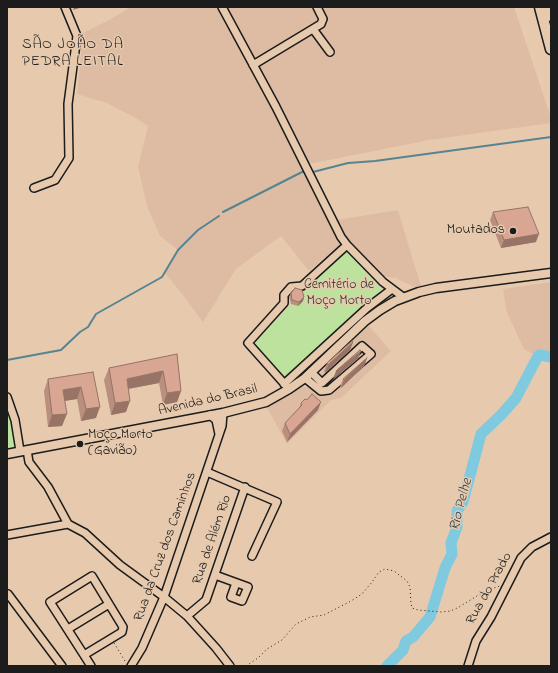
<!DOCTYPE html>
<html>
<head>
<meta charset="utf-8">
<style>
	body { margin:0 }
	#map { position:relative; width:558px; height:673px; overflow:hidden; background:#e7caae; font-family:"Indie Flower",sans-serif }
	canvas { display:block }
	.frame { position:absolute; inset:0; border:8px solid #1c1c1c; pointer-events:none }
</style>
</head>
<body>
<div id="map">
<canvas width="558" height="673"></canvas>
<div class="frame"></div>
</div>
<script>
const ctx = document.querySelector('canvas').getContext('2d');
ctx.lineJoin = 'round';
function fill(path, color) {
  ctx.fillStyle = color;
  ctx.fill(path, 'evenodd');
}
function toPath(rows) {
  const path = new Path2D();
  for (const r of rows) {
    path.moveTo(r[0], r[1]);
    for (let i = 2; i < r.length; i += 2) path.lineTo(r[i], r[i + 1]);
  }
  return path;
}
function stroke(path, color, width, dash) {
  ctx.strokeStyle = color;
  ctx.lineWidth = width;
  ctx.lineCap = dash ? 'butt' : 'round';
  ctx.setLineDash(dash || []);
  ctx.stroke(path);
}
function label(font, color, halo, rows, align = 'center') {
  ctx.font = font + ' "Indie Flower",sans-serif';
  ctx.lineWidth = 3;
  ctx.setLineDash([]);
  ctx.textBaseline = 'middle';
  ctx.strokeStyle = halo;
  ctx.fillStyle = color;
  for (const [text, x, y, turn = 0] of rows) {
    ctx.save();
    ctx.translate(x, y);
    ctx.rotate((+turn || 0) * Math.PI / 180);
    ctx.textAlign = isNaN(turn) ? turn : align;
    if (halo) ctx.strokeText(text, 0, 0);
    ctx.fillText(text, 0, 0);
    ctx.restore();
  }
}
fill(toPath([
	[131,7,514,7,551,118,551,123,429,140,314,163,302,164,341,245,309,271,281,236,236,269,203,322,182,294,165,273,178,250,160,236,147,206,138,167,148,126,139,120,107,103,77,94,83,33,109,20],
	[398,210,411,254,421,286,414,287,396,278,383,276,360,255,342,232,337,220],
	[551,282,551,355,531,353,524,349,507,313,503,289],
	[368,325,391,351,341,398,331,400,287,444,266,406,291,395,302,387,309,387,320,377,320,372,338,356]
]), '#debca3');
fill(toPath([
	[346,251,383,290,287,378,253,344,291,304,288,294,291,291,301,294],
	[7,408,17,443,15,447,7,449]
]), '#bde29d');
stroke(toPath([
	[313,172,348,163,375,161,551,137],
	[223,212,304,171],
	[7,360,61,350,80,332,88,327,96,314,162,277,178,250,198,230,219,216]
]), '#578491', 2);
stroke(toPath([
	[387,666,403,650,406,641,413,637,430,617,445,568,452,554,451,543,457,527,457,511,463,502,481,434,501,415,516,398,538,356,540,355,551,357]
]), '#7fcadf', 11);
const minor = toPath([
	[222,7,276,107,341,237,347,245,383,282,403,297],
	[313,29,330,52],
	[253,65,321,24,323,19,317,7],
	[34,188,55,180,69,158,68,104,77,36,65,7],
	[305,378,321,391,329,390,371,354,362,346,322,383,311,372],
	[284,384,367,308,392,289],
	[289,389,248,343,284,303,284,295,291,287,302,286,347,245],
	[7,397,15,420,20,451],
	[210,415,216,420,219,434],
	[27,450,29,462,48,487,68,524,85,533,120,565,164,597,187,616,216,648,230,666],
	[207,472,277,502,252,556],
	[7,535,68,524],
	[215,575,248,587,242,601,231,597,236,583],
	[8,594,62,666],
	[187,616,206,600,245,487],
	[68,629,109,604],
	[84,655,122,632,123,627,92,576,50,602,84,655,91,666],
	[131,666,142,648,164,597,222,426,223,413],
	[468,666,476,641,491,617,521,558,532,547,551,537]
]);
const major = toPath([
	[7,454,223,413,266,402,289,389,305,378,365,321,380,310,395,301,419,292,436,288,551,273]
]);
const highway = toPath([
	[540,7,551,49],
	[549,7,551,16]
]);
stroke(minor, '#1c1c1c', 10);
stroke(major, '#1c1c1c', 11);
stroke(highway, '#1c1c1c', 13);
stroke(toPath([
	[114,643,125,661],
	[246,666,258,658,267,649,282,640,296,624,310,617,324,615,351,601,362,594,372,582,379,572,385,569,394,571,407,581,410,587,411,604,412,608,418,610,441,612,451,611,459,607,485,591,500,586]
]), '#1c1c1c', 1, [1, 3]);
stroke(minor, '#e7caae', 7);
stroke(major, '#e7caae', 8);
stroke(highway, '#e7caae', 10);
fill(toPath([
	[493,212,536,242,501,248,490,220],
	[291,293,304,297,303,301,298,306,291,304,289,297],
	[353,342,350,350,325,373,324,371,327,363],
	[177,354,181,391,177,402,163,405,159,383,128,389,126,412,111,415,104,380,109,368],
	[367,358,364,366,341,388,340,387,343,379],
	[93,372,96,418,81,421,77,399,64,401,62,426,48,427,44,391,48,379],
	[307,400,318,410,287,442,282,431,285,423,299,408,301,403]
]), '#ba8f7e');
fill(toPath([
	[74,7,83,7,73,10],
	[539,234,536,242,501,248,504,240],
	[304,297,303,301,298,306,299,302],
	[353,342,350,350,325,373,328,365],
	[361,351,358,359,333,379,336,371],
	[367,358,364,366,341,388,344,380],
	[163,371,159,383,122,390,127,379],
	[81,387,77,399,58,402,63,390],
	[181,391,177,402,163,405,167,393],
	[130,401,126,412,111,415,115,403],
	[321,402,318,410,287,442,290,434],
	[100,407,96,418,81,421,86,409],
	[67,414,62,426,48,427,52,415]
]), '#977466');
const building = toPath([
	[528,207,539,234,504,240,493,212,528,207],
	[295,288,302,290,304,297,299,302,292,300,291,293,295,288],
	[352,341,353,342,328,365,327,363,352,341],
	[360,350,361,351,336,371,360,350],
	[177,354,181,391,167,393,163,371,127,379,130,401,115,403,109,368,177,354],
	[367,358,344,380,343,379,367,358],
	[93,372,100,407,86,409,81,387,63,390,67,414,52,415,48,379,93,372],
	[312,394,321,402,290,434,285,423,302,405,301,403,305,399,307,400,312,394]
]);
fill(building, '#d8a692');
stroke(building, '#977466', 1);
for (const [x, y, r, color] of [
	[513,231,4,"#1c1c1c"],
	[80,444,4,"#1c1c1c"]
]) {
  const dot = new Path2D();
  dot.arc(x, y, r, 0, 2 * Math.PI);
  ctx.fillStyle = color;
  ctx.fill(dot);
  stroke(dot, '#e7caae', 1.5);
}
label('14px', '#1c1c1c', '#e7caae', [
	["Moutados",505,231],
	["Moço Morto",88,436,"left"],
	["(Gavião)",88,452,"left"]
], 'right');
label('14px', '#343a2f', '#e7caae', [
	["Cemitério de",339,286],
	["Moço Morto",339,302]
]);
label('14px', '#1c1c1c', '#e7caae', [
	["Avenida do Brasil",208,401,-13],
	["Rua de Além Rio",213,540,-71],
	["Rua da Cruz dos Caminhos",166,547,-70],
	["Rua do Prado",490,589,-61]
]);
ctx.letterSpacing = '1px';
label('15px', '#1c1c1c', '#e7caae', [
	["SÃO JOÃO DA",73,46],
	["PEDRA LEITAL",73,63]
]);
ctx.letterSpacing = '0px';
label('italic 15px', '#303f43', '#e7caae', [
	["Rio Pelhe",462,505,-75]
]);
</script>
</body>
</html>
